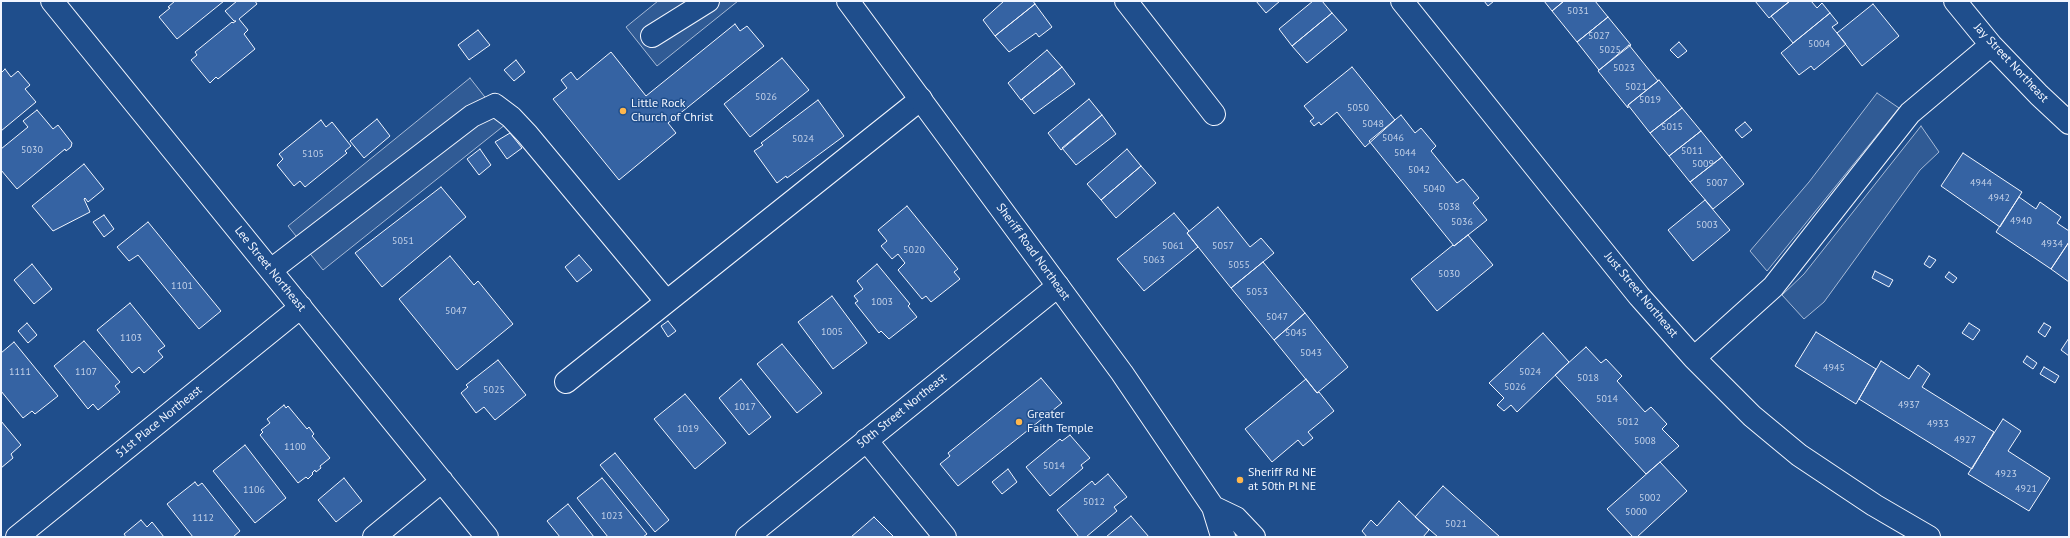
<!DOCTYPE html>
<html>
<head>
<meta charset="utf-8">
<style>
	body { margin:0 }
	#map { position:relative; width:2070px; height:538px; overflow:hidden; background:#1f4e8c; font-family:"PT Sans",sans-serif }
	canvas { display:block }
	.frame { position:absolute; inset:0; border:2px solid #f2f6ff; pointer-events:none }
</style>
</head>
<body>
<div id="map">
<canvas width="2070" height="538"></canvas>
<div class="frame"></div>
</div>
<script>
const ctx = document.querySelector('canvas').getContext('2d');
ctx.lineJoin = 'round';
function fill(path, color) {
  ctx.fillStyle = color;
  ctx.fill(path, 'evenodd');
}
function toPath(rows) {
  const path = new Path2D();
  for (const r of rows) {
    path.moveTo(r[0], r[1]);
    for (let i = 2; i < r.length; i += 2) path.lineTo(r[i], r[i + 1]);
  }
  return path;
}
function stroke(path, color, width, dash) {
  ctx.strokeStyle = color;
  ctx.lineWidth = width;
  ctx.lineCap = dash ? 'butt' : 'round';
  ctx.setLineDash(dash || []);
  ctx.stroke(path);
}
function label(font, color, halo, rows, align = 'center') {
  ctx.font = font + ' "PT Sans",sans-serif';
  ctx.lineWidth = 3;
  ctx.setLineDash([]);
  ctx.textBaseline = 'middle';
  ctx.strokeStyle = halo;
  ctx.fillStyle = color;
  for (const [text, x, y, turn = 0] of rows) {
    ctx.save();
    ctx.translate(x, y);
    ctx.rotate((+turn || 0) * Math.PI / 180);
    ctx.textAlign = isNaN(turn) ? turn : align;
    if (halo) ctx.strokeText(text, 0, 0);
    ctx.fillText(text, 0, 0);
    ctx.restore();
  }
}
const built = toPath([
	[658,1,738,1,657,66,626,27,658,1],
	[470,78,506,124,323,270,288,226,470,78],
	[1877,93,1899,108,1767,271,1750,251,1809,182,1877,93],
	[1921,126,1939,152,1920,170,1824,302,1804,319,1782,295,1804,274,1921,126]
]);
fill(built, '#305b95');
stroke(built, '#a8bbd7', 1);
const building = toPath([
	[175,1,224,1,177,39,159,17,170,8,168,7,175,1],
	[237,1,255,1,257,4,239,19,248,30,244,34,255,49,218,79,216,77,210,83,191,60,197,55,195,52,232,22,233,23,236,21,234,21,225,11,237,1],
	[1004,1,1033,1,1035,4,995,36,983,20,1004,1],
	[1256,1,1280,1,1266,13,1256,1],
	[1313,1,1322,1,1332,13,1292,46,1279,29,1313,1],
	[1484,1,1494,1,1488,6,1484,1],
	[1544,1,1564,1,1552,11,1544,1],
	[1564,1,1595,1,1608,17,1577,42,1552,11,1564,1],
	[1755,1,1790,1,1769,18,1755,1],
	[1790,1,1811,1,1817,8,1822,3,1830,13,1793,43,1771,16,1790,1],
	[1035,4,1052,27,1039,37,1036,33,1009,52,995,36,1035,4],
	[1873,4,1899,36,1862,66,1837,33,1873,4],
	[1332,13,1347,30,1307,63,1292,46,1332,13],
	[1830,13,1838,23,1832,27,1846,44,1814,70,1811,66,1799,75,1781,53,1830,13],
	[1608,17,1631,45,1599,70,1577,42,1608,17],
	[735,24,740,31,747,26,764,46,668,123,676,133,619,180,553,99,567,88,561,80,571,72,577,80,611,52,646,96,735,24],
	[478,30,490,45,469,60,458,45,478,30],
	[1679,42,1687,51,1678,58,1670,50,1679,42],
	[1629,45,1658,81,1628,105,1628,108,1598,71,1629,45],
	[1047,50,1062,67,1021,100,1008,83,1047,50],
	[782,58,809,90,750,137,724,104,782,58],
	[516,60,525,72,514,81,504,70,516,60],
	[1062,67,1075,84,1034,114,1022,99,1062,67],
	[1352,67,1395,120,1365,147,1337,112,1321,125,1319,122,1314,126,1310,121,1314,118,1304,106,1352,67],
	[5,69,11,77,18,71,30,85,25,89,36,102,1,131,1,73,5,69],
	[1659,80,1682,108,1650,133,1628,105,1659,80],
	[1089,99,1102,115,1061,150,1048,133,1089,99],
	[818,100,844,136,787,178,786,176,777,183,754,151,763,145,761,143,818,100],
	[1682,108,1701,131,1669,156,1650,133,1682,108],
	[37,110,53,129,58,125,72,143,71,147,66,151,65,149,17,189,1,170,1,149,28,127,23,121,37,110],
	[1102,115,1116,134,1076,165,1062,148,1102,115],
	[1401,115,1415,133,1421,128,1436,146,1431,151,1457,183,1463,179,1479,198,1473,203,1487,220,1454,246,1369,141,1401,115],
	[377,119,390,136,364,158,350,141,377,119],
	[321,120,326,127,332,122,351,146,345,151,347,153,305,187,300,181,294,186,277,165,283,159,279,154,321,120],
	[1745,122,1752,130,1742,138,1735,130,1745,122],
	[1701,131,1722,157,1690,182,1669,156,1701,131],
	[510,133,522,148,507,159,495,142,510,133],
	[480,149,491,165,479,175,467,159,480,149],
	[1127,149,1141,166,1101,200,1087,184,1127,149],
	[1963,153,2022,192,2000,227,1941,186,1963,153],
	[1722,157,1744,184,1713,209,1690,182,1722,157],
	[84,164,104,189,88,202,85,198,84,199,90,212,53,231,32,206,84,164],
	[1141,166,1156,183,1116,218,1101,200,1141,166],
	[441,187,466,217,382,287,355,253,441,187],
	[2019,197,2036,209,2040,202,2061,217,2057,223,2069,231,2069,242,2051,269,1996,232,2019,197],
	[1705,200,1730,230,1693,261,1668,230,1705,200],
	[907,206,958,269,954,272,960,279,931,302,926,296,922,299,898,270,905,263,898,254,892,259,881,246,887,241,878,230,907,206],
	[1218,207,1250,247,1261,238,1274,253,1231,288,1187,233,1218,207],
	[1174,213,1189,231,1187,233,1198,247,1144,291,1117,259,1174,213],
	[104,215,114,229,104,237,93,222,104,215],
	[148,222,221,311,199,329,138,255,129,261,117,247,148,222],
	[1468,235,1493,265,1437,311,1411,279,1453,245,1454,246,1468,235],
	[2069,242,2069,282,2051,269,2069,242],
	[579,255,592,270,577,282,565,267,579,255],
	[450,256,474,285,478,281,513,324,457,370,399,299,450,256],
	[1929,256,1936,260,1930,268,1924,264,1929,256],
	[1263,262,1305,313,1274,340,1231,288,1263,262],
	[32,264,52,289,34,304,14,280,32,264],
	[877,264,910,304,908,306,917,317,889,339,881,331,879,333,855,303,858,301,854,296,863,289,857,281,877,264],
	[1875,271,1893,280,1889,287,1872,278,1875,271],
	[1949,272,1957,278,1953,283,1945,277,1949,272],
	[832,296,867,343,833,369,798,322,832,296],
	[130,303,165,346,158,351,163,357,144,373,139,367,132,373,97,330,130,303],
	[1305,313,1348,367,1317,393,1274,340,1305,313],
	[668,321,676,331,668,337,661,326,668,321],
	[27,323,37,335,28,343,18,331,27,323],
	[1969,323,1980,330,1973,340,1962,333,1969,323],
	[2044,323,2051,327,2045,337,2038,332,2044,323],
	[1816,332,1876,369,1856,404,1795,366,1816,332],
	[1543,333,1569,362,1517,412,1511,405,1504,411,1497,405,1504,398,1489,383,1543,333],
	[2069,338,2069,356,2061,350,2069,338],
	[84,341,120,382,115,386,120,392,98,410,93,404,88,409,54,366,84,341],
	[14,342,58,396,35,414,32,411,23,418,1,391,1,353,14,342],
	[782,344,822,393,797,413,757,364,782,344],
	[1586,347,1601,363,1606,359,1622,376,1617,381,1645,412,1651,407,1667,424,1662,429,1679,446,1646,474,1555,375,1586,347],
	[2027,356,2037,363,2033,369,2023,362,2027,356],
	[498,360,526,395,495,420,484,407,476,413,461,393,468,387,466,385,498,360],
	[1881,361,1909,379,1918,365,1930,374,1922,387,1994,432,1972,469,1859,399,1881,361],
	[2044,367,2059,376,2055,383,2040,374,2044,367],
	[1041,378,1062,403,958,486,940,464,950,456,948,453,1041,378],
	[741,379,771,417,749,435,719,398,741,379],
	[1306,379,1317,393,1319,392,1334,411,1308,432,1313,438,1303,446,1298,440,1272,462,1245,429,1306,379],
	[685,394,726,443,695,469,654,419,685,394],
	[284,405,286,408,288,406,307,429,309,427,314,434,312,436,330,458,320,466,321,468,316,472,315,470,312,473,313,474,308,479,306,477,298,483,260,435,263,432,261,430,270,423,267,419,284,405],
	[2003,419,2021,431,2008,451,2050,478,2029,511,1968,474,2003,419],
	[1,421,21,445,11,454,13,458,1,468,1,421],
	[1070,435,1090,458,1081,465,1083,468,1050,496,1026,467,1060,439,1062,441,1070,435],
	[245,445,286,498,255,523,213,471,245,445],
	[615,453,669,520,655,532,600,465,615,453],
	[1660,462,1687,491,1637,537,1633,537,1607,509,1660,462],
	[1008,469,1017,482,1002,494,992,482,1008,469],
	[1108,474,1127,497,1114,507,1117,511,1086,537,1079,537,1057,510,1092,481,1095,485,1108,474],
	[344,478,362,501,336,522,318,500,344,478],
	[602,478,647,534,643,537,608,537,577,498,602,478],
	[195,482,198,486,202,483,240,531,233,537,193,537,167,504,195,482],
	[1443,486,1500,537,1438,537,1415,517,1443,486],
	[1399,501,1429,530,1423,537,1367,537,1362,531,1371,520,1377,526,1399,501],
	[568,504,594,537,560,537,547,521,568,504],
	[1131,516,1149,537,1106,537,1131,516],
	[874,517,894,537,851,537,874,517],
	[141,520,147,527,152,522,164,537,126,537,124,534,141,520]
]);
fill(building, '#3563a3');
stroke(building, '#f2f6ff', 1);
const minor = toPath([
	[52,1,487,537],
	[1126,1,1214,114],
	[1402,1,1639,296,1694,358,1752,416,1799,455,1874,505,1929,537],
	[1955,1,1991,45,2039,95,2069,123],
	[652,36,708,1],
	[271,270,472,116,495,105,511,117,527,134,666,301],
	[1694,358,1773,287,1910,113,1991,45],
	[566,382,921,99],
	[866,440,945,537],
	[17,537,301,307],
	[374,537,442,481],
	[747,537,1058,286]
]);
const major = toPath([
	[848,1,1122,373,1213,507,1221,533,1224,537],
	[1213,507,1236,518,1254,537]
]);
stroke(minor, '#f2f6ff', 24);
stroke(major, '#f2f6ff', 24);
stroke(minor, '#1f4e8c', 22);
stroke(major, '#1f4e8c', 22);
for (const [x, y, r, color] of [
	[623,111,4,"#ffb74d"],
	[1019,422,4,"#ffb74d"],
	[1240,480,4,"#ffb74d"]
]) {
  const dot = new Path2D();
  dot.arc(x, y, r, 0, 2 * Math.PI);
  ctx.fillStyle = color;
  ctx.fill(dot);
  stroke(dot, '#1f4e8c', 1.5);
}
label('10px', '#c3d1e8', null, [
	["5031",1578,11],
	["5027",1599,36],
	["5004",1819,44],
	["5025",1610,50],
	["5023",1624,68],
	["5021",1636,87],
	["5026",766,97],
	["5019",1650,100],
	["5050",1358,108],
	["5048",1373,124],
	["5015",1672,127],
	["5046",1393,138],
	["5024",803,139],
	["5030",32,150],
	["5011",1692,151],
	["5044",1405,153],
	["5105",313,154],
	["5009",1703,164],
	["5042",1419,170],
	["5007",1717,183],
	["4944",1981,183],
	["5040",1434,189],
	["4942",1999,198],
	["5038",1449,207],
	["4940",2021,221],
	["5036",1462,222],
	["5003",1707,225],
	["5051",403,241],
	["4934",2052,244],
	["5061",1173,246],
	["5057",1223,246],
	["5020",914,250],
	["5063",1154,260],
	["5055",1239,265],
	["5030",1449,274],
	["1101",182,286],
	["5053",1257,292],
	["1003",882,302],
	["5047",456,311],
	["5047",1277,317],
	["1005",832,332],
	["5045",1296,333],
	["1103",131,338],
	["5043",1311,353],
	["4945",1834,368],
	["1111",20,372],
	["1107",86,372],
	["5024",1530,372],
	["5018",1588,378],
	["5026",1515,387],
	["5025",494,390],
	["5014",1607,399],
	["4937",1909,405],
	["1017",745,407],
	["5012",1628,422],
	["4933",1938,424],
	["1019",688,429],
	["4927",1965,440],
	["5008",1645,441],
	["1100",295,447],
	["5014",1054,466],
	["4923",2006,474],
	["4921",2026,489],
	["1106",254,490],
	["5002",1650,498],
	["5012",1094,502],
	["5000",1636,512],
	["1023",612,516],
	["1112",203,518],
	["5021",1456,524]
]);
label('12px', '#f2f6ff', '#1f4e8c', [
	["Jay Street Northeast",2011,63,47],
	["Sheriff Road Northeast",1033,252,54],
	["Lee Street Northeast",270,269,51],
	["Just Street Northeast",1641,295,50],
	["50th Street Northeast",902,411,-39],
	["51st Place Northeast",159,422,-39]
]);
label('12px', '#f2f6ff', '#1f4e8c', [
	["Little Rock",631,104],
	["Church of Christ",631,118],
	["Greater",1027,415],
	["Faith Temple",1027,429],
	["Sheriff Rd NE",1248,473],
	["at 50th Pl NE",1248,487]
], 'left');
</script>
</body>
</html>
